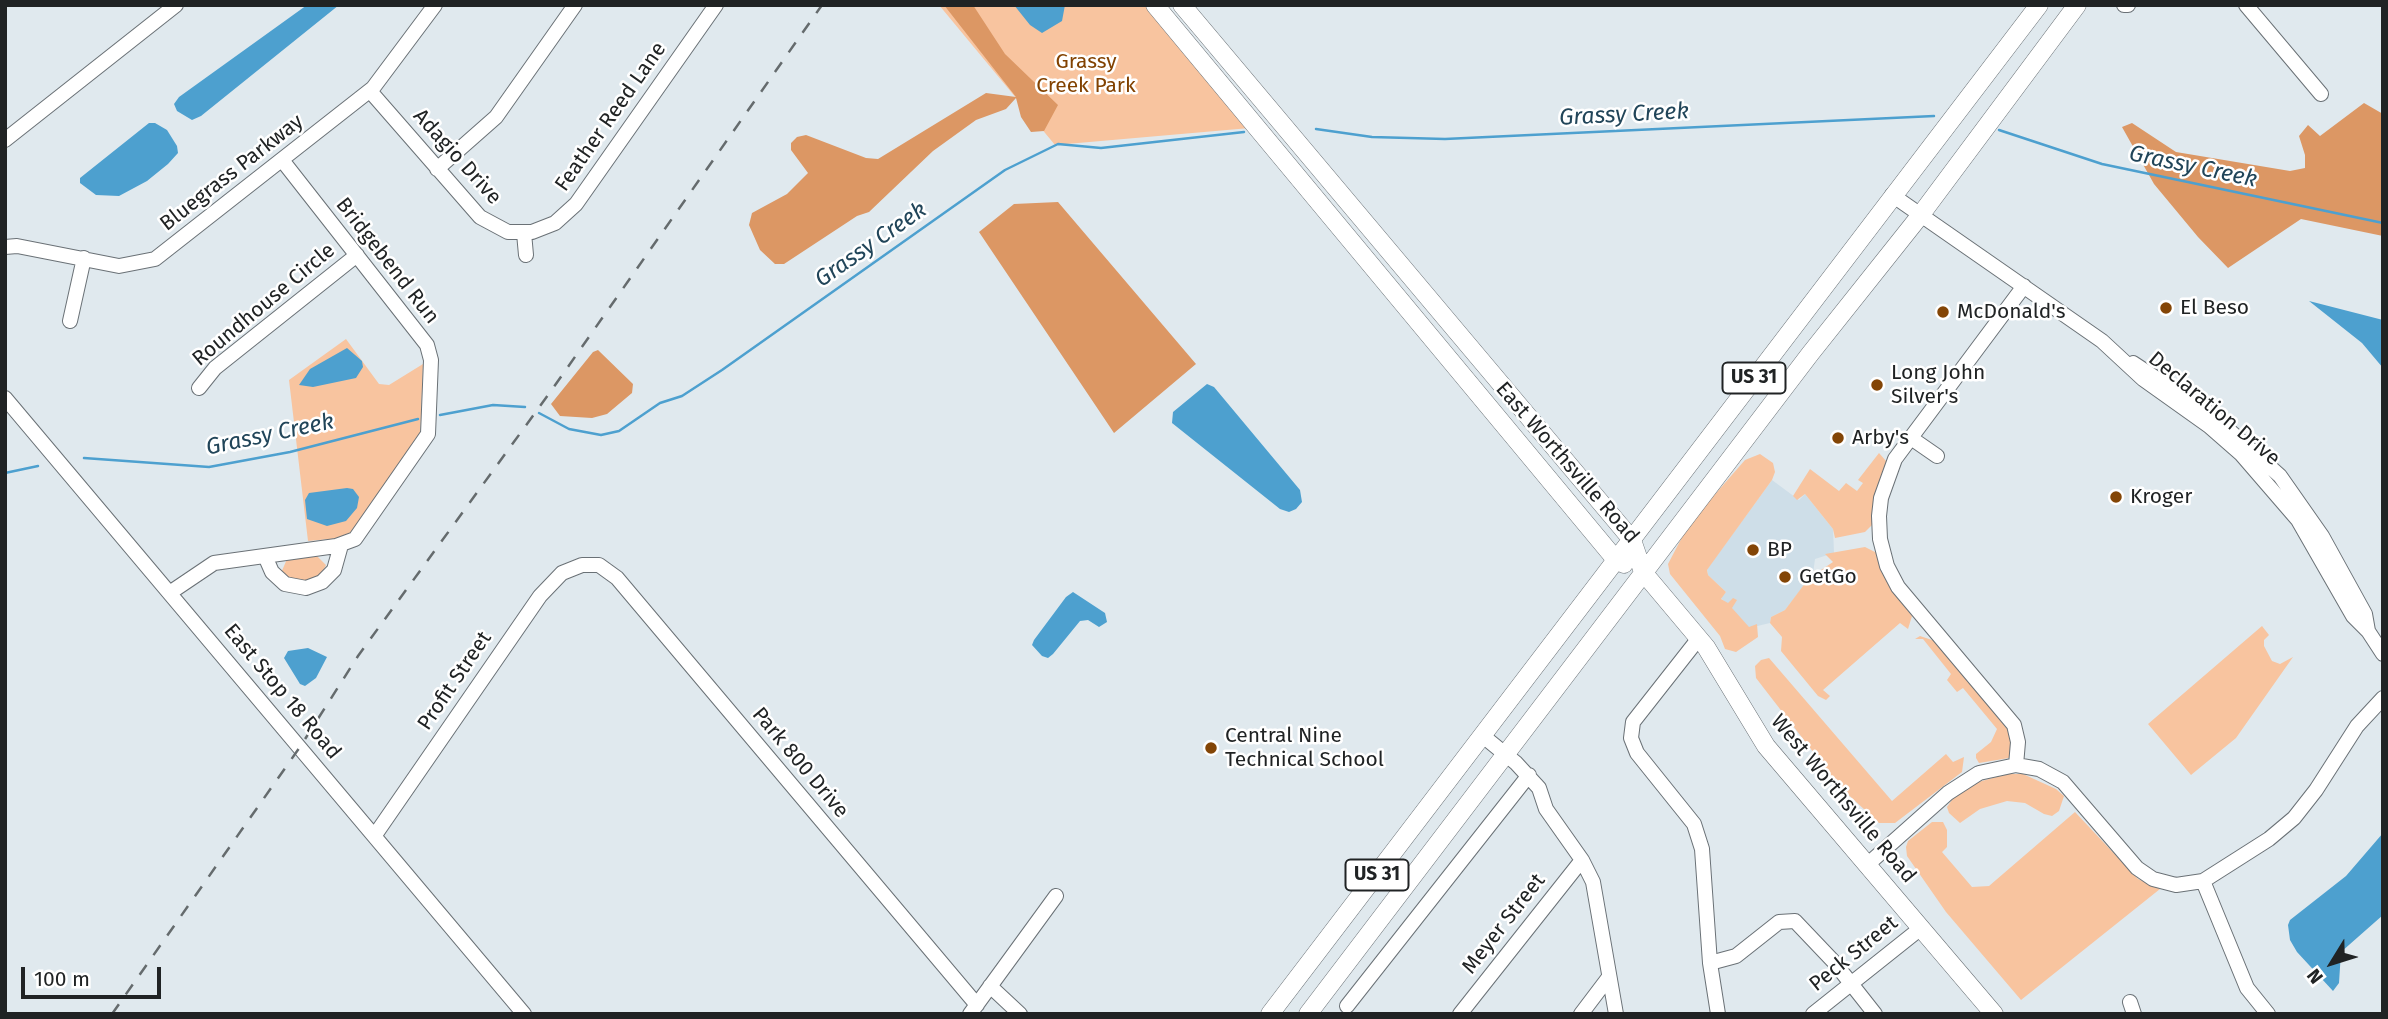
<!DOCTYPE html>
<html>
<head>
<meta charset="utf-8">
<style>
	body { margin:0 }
	#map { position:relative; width:2388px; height:1019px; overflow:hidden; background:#e0e9ee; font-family:"Fira Sans",sans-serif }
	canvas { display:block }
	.frame { position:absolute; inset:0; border:7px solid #202324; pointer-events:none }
	.north { position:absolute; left:2297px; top:928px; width:70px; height:70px; -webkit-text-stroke:5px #fff; paint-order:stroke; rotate:232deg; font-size:19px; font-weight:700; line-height:28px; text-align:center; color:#202324 }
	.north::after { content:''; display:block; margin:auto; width:24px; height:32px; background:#202324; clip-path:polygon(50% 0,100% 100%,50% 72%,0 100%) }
	.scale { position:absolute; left:21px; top:967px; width:140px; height:32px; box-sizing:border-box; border:4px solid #202324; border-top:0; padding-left:9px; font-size:21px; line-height:24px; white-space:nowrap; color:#202324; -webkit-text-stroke:5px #fff; paint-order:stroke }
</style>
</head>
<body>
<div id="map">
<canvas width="2388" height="1019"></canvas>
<div class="frame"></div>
<div class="north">N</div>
<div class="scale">100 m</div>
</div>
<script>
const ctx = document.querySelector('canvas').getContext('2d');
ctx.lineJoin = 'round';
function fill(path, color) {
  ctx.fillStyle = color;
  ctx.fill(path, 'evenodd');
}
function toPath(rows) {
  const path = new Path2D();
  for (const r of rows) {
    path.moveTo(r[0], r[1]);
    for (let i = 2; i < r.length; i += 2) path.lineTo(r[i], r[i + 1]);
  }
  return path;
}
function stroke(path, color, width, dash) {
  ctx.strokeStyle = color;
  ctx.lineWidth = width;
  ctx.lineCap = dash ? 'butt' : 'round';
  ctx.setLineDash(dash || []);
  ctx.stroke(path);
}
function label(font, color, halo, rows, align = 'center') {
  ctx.font = font + ' "Fira Sans",sans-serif';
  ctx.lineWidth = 5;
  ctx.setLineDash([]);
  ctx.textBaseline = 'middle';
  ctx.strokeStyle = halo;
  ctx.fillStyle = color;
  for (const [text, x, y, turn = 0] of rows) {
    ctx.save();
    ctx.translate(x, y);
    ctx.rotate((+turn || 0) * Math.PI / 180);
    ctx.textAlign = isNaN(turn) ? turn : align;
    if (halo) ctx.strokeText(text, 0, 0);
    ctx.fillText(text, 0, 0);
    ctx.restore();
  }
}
fill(toPath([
	[1772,480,1799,500,1805,494,1833,529,1834,553,1815,559,1813,574,1785,610,1771,617,1770,623,1749,628,1721,598,1726,592,1708,575,1707,569]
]), '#cedee8');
fill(toPath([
	[939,5,1147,5,1250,128,1055,145],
	[346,339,379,384,389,385,423,364,420,439,350,533,341,538,308,541,289,380],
	[1879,453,1886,461,1873,524,1865,532,1835,538,1833,529,1805,494,1797,500,1793,496,1810,469,1839,491,1846,483,1857,491,1863,483,1858,480],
	[1760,454,1773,463,1775,472,1772,480,1707,570,1708,575,1726,592,1721,599,1728,603,1733,598,1737,600,1732,608,1749,627,1757,624,1758,637,1736,652,1725,649,1720,636,1670,574,1668,564,1689,524,1745,460],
	[1865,547,1877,553,1894,592,1912,616,1908,629,1900,623,1823,690,1830,696,1826,700,1818,696,1781,651,1782,637,1770,623,1771,617,1785,610,1815,570,1818,572,1833,562,1825,554],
	[317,556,326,565,321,575,303,582,288,579,281,573,287,559],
	[2262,626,2269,635,2264,640,2264,646,2272,661,2280,664,2293,657,2236,738,2191,775,2148,724],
	[1920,636,1935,641,2008,730,2012,741,2009,758,1979,763,1976,758,1976,754,1991,742,1997,729,1963,688,1957,692,1947,680,1951,674,1923,639,1915,639],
	[1769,658,1892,801,1946,754,1953,762,1964,757,1962,772,1895,823,1879,823,1841,788,1756,678,1755,666,1761,660],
	[2007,774,2023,774,2056,789,2064,796,2059,811,2052,816,2044,814,2025,803,2007,801,1980,809,1960,823,1949,813,1947,807,1954,797,1971,784],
	[2075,812,2138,879,2160,889,2021,1000,1946,912,1907,856,1906,847,1908,841,1932,822,1943,822,1947,830,1947,847,1942,852,1972,887,1989,886]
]), '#f8c49f');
fill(toPath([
	[944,5,973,5,1005,54,1058,105,1044,131,1031,132,1021,117,1016,98,1006,109,976,120,933,151,869,212,857,216,784,264,775,264,760,250,749,225,752,213,787,194,808,173,791,150,791,143,797,137,806,135,866,158,878,159,986,93,1016,97],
	[2364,103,2383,114,2383,236,2301,219,2228,268,2198,237,2154,184,2122,127,2132,123,2176,152,2290,171,2305,168,2305,155,2299,136,2308,125,2320,136],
	[1058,202,1196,364,1114,433,979,232,1014,204],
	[598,350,633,384,632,393,607,414,592,418,560,416,551,404,593,352]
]), '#dc9764');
fill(toPath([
	[307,5,339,5,201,116,192,120,177,111,174,104,179,97],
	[1014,5,1065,5,1062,21,1042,33,1030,25],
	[149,123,155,123,167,130,177,146,178,153,168,164,147,181,119,196,96,195,80,183,80,178],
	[2309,301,2383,320,2383,368,2362,343],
	[347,348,362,361,363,367,356,378,313,387,299,385,310,369],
	[1207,384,1214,387,1300,490,1302,502,1296,509,1289,512,1280,509,1172,423,1173,412],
	[347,488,353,489,359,497,357,508,346,521,327,526,307,519,305,500,309,493],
	[1073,592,1105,613,1107,622,1099,627,1088,620,1080,621,1053,654,1048,658,1042,656,1032,645,1034,640,1066,597],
	[308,648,327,657,316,678,305,686,300,684,284,658,288,651],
	[2383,833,2383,915,2341,952,2339,983,2333,991,2297,952,2290,940,2288,925,2290,920,2346,876]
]), '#4da0cf');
stroke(toPath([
	[1316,129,1372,137,1445,139,1934,116],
	[1999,130,2102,164,2383,223],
	[539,413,569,429,601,435,619,431,660,403,682,396,722,370,1005,170,1058,144,1101,148,1244,132],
	[440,415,493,405,525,407],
	[84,458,209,467,290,452,418,419],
	[5,473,38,466]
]), '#4da0cf', 2.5);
const minor = toPath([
	[2124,5,2128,5],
	[2246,5,2321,94],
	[370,91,480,217,508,232,532,232,555,223,576,204,716,5],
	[5,140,176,5],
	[437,169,496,117,575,5],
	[1892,195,2102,341,2143,379,2209,426,2241,454,2298,520,2353,616,2368,631,2383,654],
	[524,233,526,255],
	[5,247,17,246,119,266,155,259,373,88,435,5],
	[70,321,84,258],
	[2133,363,2212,415,2280,476,2322,536,2365,614,2368,631],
	[199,388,215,368,357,255],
	[5,398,524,1014],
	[1911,438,1937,456],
	[265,556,272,572,285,584,306,588,322,582,334,570,341,545],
	[171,592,214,563,336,546,355,539,428,434,431,360,427,345,282,160],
	[1699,638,1633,722,1631,738,1637,753,1694,824,1702,849,1710,963,1718,1014],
	[1483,736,1516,763,1539,788,1546,809,1582,860,1593,882,1616,1014],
	[2016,765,2018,742,2014,725,1898,587,1887,566,1880,539,1879,516,1881,498,1895,459,2024,286],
	[375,835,540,596,562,573,582,565,599,565,617,578,977,1005],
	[1867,865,1948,793,1979,773,2016,765,2039,769,2063,782,2137,868,2153,879,2176,885,2203,881,2269,839,2294,818,2316,790,2357,726,2383,698],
	[2203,881,2247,988,2268,1014],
	[1710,963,1736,956,1779,922,1795,921,1834,962,1875,1014],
	[990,986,1020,1014],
	[2130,1002,2134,1014],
	[1347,1006,1529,775],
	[970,1014,1056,896],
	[1460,1014,1582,860],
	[1581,1014,1609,977],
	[1813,1014,1921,928]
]);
const major = toPath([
	[1155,5,1616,560,1624,564],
	[1182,5,1617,522,1632,540,1643,572,1706,647,1766,746,1994,1014],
	[1270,1014,2039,5],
	[1308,1014,1810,354,1919,217,2077,5]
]);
stroke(minor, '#6a7176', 16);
stroke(major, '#6a7176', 19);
stroke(minor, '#fff', 14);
stroke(major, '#fff', 18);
stroke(toPath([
	[112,1014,300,747,358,656,551,391,822,5]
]), '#656b6d', 2.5, [12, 12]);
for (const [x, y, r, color] of [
	[2166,308,7,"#834506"],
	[1943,312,7,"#834506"],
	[1877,385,7,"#834506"],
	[1838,438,7,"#834506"],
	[2116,497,7,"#834506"],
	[1753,550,7,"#834506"],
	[1785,577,7,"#834506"],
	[1211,748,7,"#834506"]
]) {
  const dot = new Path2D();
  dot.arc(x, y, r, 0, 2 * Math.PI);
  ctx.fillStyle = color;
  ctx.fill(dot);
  stroke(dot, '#fff', 2.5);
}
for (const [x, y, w] of [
	[1754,378,63],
	[1377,875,63]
]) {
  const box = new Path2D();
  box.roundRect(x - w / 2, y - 15.5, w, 31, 5);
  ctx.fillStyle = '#fff';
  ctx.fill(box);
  stroke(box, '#202324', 2);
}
label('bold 19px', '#202324', null, [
	["US 31",1754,378],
	["US 31",1377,875]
]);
label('21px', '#824201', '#fff', [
	["Grassy",1086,62],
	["Creek Park",1086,86]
]);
label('21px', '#202324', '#fff', [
	["Feather Reed Lane",611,117,-55],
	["Adagio Drive",457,157,48],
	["Bluegrass Parkway",232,173,-38],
	["Bridgebend Run",387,261,52],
	["Roundhouse Circle",264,305,-40],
	["Declaration Drive",2214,409,40],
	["East Worthsville Road",1567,463,49],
	["Profit Street",455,681,-56],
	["East Stop 18 Road",282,692,50],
	["Park 800 Drive",800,763,50],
	["West Worthsville Road",1843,799,50],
	["Meyer Street",1504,924,-52],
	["Peck Street",1854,954,-39]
]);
label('21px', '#202324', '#fff', [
	["El Beso",2180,308],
	["McDonald's",1957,312],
	["Long John",1891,373],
	["Silver's",1891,397],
	["Arby's",1852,438],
	["Kroger",2130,497],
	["BP",1767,550],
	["GetGo",1799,577],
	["Central Nine",1225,736],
	["Technical School",1225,760]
], 'left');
label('italic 23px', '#214559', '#fff', [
	["Grassy Creek",1624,115,-3],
	["Grassy Creek",2193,167,12],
	["Grassy Creek",871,245,-35],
	["Grassy Creek",270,435,-12]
]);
</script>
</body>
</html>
